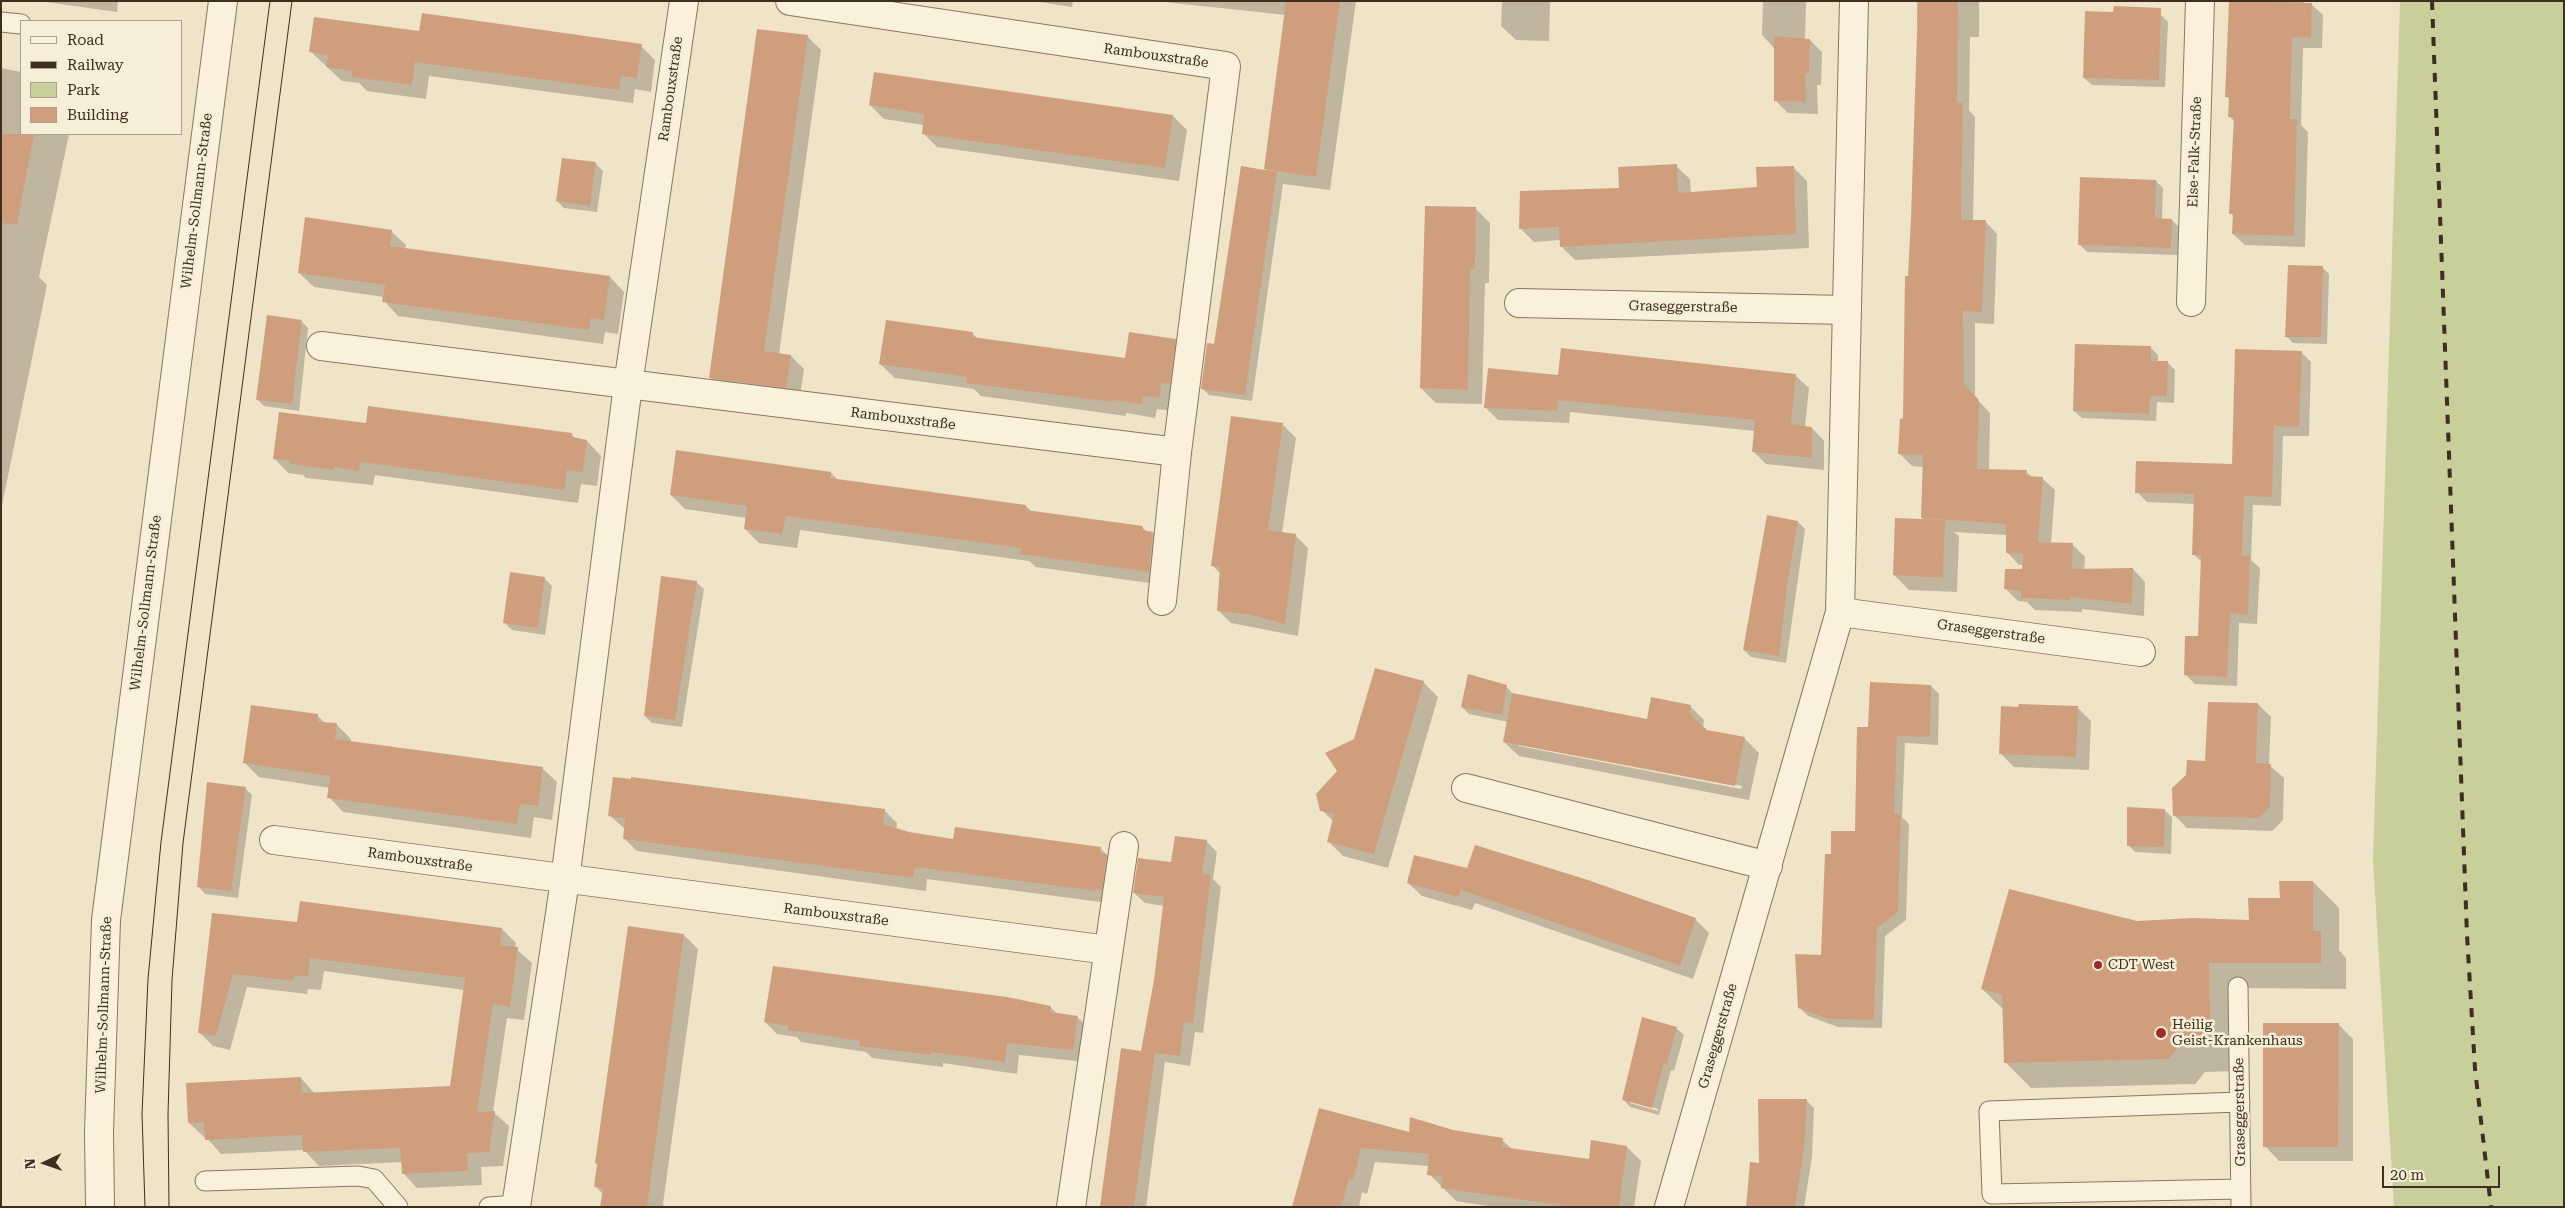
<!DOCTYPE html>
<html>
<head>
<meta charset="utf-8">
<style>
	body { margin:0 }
	#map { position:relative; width:2565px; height:1208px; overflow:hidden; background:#f0e4c8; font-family:"Roboto Serif",serif }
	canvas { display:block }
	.frame { position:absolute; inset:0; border:2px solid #3d2e20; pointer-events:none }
	.legend { position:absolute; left:20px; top:20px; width:162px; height:115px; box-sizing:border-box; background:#f7eed8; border:1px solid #ada18e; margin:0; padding:6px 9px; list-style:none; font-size:15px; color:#3d2e20 }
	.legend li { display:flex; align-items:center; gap:10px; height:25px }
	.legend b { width:25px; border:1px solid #ada18e }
	.north { position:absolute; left:20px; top:1138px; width:50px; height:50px; -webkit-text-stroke:4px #f7eed8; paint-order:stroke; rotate:267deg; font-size:14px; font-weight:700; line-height:20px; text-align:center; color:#3d2e20 }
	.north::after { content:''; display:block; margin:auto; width:18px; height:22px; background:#3d2e20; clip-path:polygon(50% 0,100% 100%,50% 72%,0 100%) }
	.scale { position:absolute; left:2382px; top:1166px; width:118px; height:22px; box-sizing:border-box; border:2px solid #3d2e20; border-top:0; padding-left:6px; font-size:15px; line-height:18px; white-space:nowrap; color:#3d2e20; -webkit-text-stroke:4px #f7eed8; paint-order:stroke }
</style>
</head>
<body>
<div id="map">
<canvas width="2565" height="1208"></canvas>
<div class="frame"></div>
<ul class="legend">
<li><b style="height:6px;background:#faf1dc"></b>Road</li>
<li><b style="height:6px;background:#3d2e20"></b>Railway</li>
<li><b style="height:14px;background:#c9cf9b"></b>Park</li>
<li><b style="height:14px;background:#cf9f7d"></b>Building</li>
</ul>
<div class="north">N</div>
<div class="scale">20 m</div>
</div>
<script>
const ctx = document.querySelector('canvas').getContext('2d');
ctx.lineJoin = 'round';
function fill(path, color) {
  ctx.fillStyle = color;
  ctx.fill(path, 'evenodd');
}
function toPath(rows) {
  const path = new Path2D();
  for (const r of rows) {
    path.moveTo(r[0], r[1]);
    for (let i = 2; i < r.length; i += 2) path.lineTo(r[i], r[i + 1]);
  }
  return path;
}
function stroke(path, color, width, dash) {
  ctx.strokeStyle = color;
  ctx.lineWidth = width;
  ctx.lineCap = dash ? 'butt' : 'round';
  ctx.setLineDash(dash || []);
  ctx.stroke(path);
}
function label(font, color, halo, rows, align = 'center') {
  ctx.font = font + ' "Roboto Serif",serif';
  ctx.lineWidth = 5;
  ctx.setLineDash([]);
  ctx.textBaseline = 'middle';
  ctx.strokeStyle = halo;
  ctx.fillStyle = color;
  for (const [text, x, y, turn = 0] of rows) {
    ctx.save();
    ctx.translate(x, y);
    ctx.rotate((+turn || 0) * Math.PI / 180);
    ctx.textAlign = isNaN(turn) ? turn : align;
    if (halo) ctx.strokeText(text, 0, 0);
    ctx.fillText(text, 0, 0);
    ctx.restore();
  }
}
fill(toPath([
	[2400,1,2564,1,2564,1207,2394,1207,2373,860]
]), '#c9cf9b');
fill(toPath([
	[39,1,118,1,117,12],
	[1033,1,1073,1,1072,7],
	[1155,1,1356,1,1330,190,1283,184,1252,401,1209,395,1202,388,1268,172,1265,169,1286,15],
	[1502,1,1550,1,1549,41,1516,40,1501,26],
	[1763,1,1806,1,1805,40,1810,40,1822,52,1821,85,1817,85,1818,114,1788,113,1776,101,1774,48,1762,35],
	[1917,1,1979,1,1979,37,1970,37,1969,110,1975,117,1973,221,1985,221,1997,234,1994,324,1975,323,1975,397,1990,413,1989,470,2026,472,2032,477,2042,478,2055,490,2051,543,2072,544,2085,557,2084,570,2133,569,2145,582,2144,616,2082,609,2082,612,2035,610,2027,602,2018,601,2006,589,2023,570,2024,565,2019,565,2007,552,2007,535,1954,532,1959,536,1957,592,1909,590,1894,575,1924,520,1922,518,1924,467,1912,466,1900,454,1904,420,1919,26,1917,24],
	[2233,1,2304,1,2304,4,2311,4,2323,15,2322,48,2303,48,2301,125,2308,132,2305,247,2245,245,2233,234,2234,217,2231,213,2235,122,2230,117,2230,100,2227,97],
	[2161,15,2168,22,2165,87,2092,85,2084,78],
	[807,36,821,50,779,354,791,356,804,369,799,401,724,391,711,378],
	[641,46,655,60,651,92,635,89,633,103,429,76,426,99,367,91,359,83,342,81,311,52],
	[1,68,21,72,21,134,69,134,39,277,47,285,1,510],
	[870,105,1173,116,1187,130,1179,181,937,147,923,133,924,125,884,119],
	[596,164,603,171,597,212,564,208,557,201],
	[1676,166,1690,179,1691,193,1759,188,1793,167,1807,181,1809,248,1575,260,1561,246,1561,240,1534,242,1520,228],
	[2156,181,2163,188,2162,220,2172,220,2179,227,2178,255,2087,252,2079,244],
	[1475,208,1490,223,1489,283,1485,283,1482,404,1436,403,1421,388],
	[391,231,406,245,405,250,610,277,624,292,618,334,605,332,603,344,398,316,384,301,384,297,314,287,299,273],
	[2322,267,2329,274,2327,344,2293,343,2286,336],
	[301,321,308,328,299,411,264,406,257,399],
	[972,333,979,340,1126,360,1175,340,1189,354,1173,411,1157,409,1155,418,1126,413,1126,416,981,396,974,389,895,378,880,364],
	[2151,348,2158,355,2158,362,2168,363,2175,370,2174,403,2157,402,2156,421,2082,418,2074,411],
	[1562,350,1796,376,1809,388,1805,427,1812,428,1824,441,1824,470,1766,464,1753,451,1755,431,1570,412,1569,423,1498,420,1485,407,1559,377],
	[2301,352,2311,362,2309,436,2283,436,2281,506,2253,505,2251,560,2260,568,2257,624,2239,623,2237,686,2195,684,2185,674,2199,638,2202,562,2193,554,2195,504,2147,502,2137,492,2233,465],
	[367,425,571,434,576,439,587,441,601,456,597,486,581,484,578,503,375,475,373,485,306,478,303,475,288,473,274,458],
	[1283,425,1296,438,1282,533,1295,535,1308,548,1298,636,1231,623,1218,610,1221,574,1212,565],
	[831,473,838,480,1026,506,1032,512,1142,527,1147,532,1153,533,1167,547,1163,585,1036,567,1029,561,800,530,797,548,759,543,745,529,747,518,685,509,671,495],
	[1798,522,1805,529,1786,663,1751,657,1744,650],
	[544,578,552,586,545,635,512,630,505,623],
	[696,582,704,589,682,727,652,723,645,716],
	[1423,682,1438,697,1388,868,1343,856,1328,841,1334,822,1322,810,1339,771,1355,740],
	[1506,686,1513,694,1648,720,1690,706,1704,720,1703,728,1706,731,1745,739,1759,753,1749,800,1519,756,1504,742,1508,722,1469,714,1462,707],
	[1519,744,1742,786,1741,789,1519,746],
	[1931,686,1939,694,1938,745,1905,743,1902,817,1909,824,1906,920,1885,936,1882,1028,1838,1027,1808,1016,1799,1007,1822,956,1832,855,1857,833,1870,728],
	[2258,704,2271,717,2269,765,2284,778,2283,820,2272,831,2187,828,2174,815,2187,775,2207,762],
	[2078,708,2091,721,2089,770,2014,767,2001,754],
	[318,716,326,724,337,725,351,739,351,742,542,768,557,782,552,820,534,817,531,838,343,812,329,797,330,788,259,777,244,762],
	[245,788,252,795,238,898,205,894,198,886],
	[884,810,897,823,896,830,909,833,954,840,1100,848,1113,861,1108,903,927,879,926,891,637,851,624,838,625,829,609,815],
	[2164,810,2172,817,2171,854,2135,852,2128,845],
	[1206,841,1217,852,1213,879,1221,887,1203,1033,1195,1032,1190,1066,1165,1062,1146,1207,1101,1207,1142,1052,1155,980,1164,906,1145,903,1134,893,1172,863],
	[1468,870,1695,919,1709,933,1693,979,1475,903,1472,910,1422,896,1408,883],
	[2313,882,2339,908,2339,950,2346,958,2346,989,2234,988,2236,1071,2205,1072,2195,1084,2031,1088,2006,1063,2004,1010,1982,989,2137,922,2250,921,2281,899],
	[213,914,299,924,502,929,516,943,515,948,532,963,524,1020,507,1018,493,1112,509,1126,503,1166,481,1167,482,1185,417,1188,403,1173,402,1162,319,1166,304,1150,221,1154,206,1137,204,1137,189,1123,301,1078,315,1094,451,1088,464,990,324,971,321,990,308,989,307,994,247,987,230,1050,213,1046,199,1032],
	[684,935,698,949,663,1204,666,1207,602,1207,603,1194,595,1186],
	[1050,1007,1058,1014,1077,1017,1090,1029,1085,1062,1019,1055,1017,1074,943,1063,943,1067,872,1058,866,1052,801,1042,797,1037,777,1034,765,1022],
	[2338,1024,2353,1039,2353,1161,2279,1161,2265,1146],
	[1676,1028,1684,1035,1674,1071,1671,1070,1659,1115,1630,1107,1623,1099],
	[1630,1101,1658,1109,1658,1111,1630,1103],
	[1806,1100,1814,1108,1812,1157,1804,1207,1747,1207,1761,1164],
	[1320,1110,1410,1133,1453,1131,1502,1140,1512,1149,1590,1160,1592,1142,1627,1147,1641,1161,1634,1207,1494,1207,1456,1201,1429,1174,1429,1166,1375,1162,1367,1194,1362,1192,1359,1207,1294,1207]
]), '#0003');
fill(toPath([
	[1286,1,1340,1,1316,177,1264,169],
	[1918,1,1958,1,1957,103,1963,103,1961,220,1986,220,1982,312,1963,311,1964,384,1978,399,1979,407,1977,469,2027,470,2026,476,2043,477,2038,542,2073,543,2072,569,2133,568,2132,604,2070,597,2070,600,2021,598,2021,591,2004,589,2005,569,2022,569,2023,554,2006,553,2006,524,1921,518,1923,455,1898,454,1900,419,1903,418,1905,276,1908,276,1911,218],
	[2229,1,2312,3,2311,38,2292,37,2290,119,2297,119,2294,236,2232,234,2233,214,2229,214,2234,117,2228,117,2229,97,2225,97],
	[2114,6,2161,8,2159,80,2083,78,2085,11,2113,12],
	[422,13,642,44,637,78,621,76,619,90,415,62,412,85,352,77,352,71,326,67,328,55,309,52,314,17,419,31],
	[757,29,808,35,764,351,791,355,786,388,709,378],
	[1774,36,1810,39,1809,73,1805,73,1806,102,1774,101],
	[874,72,1173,115,1165,168,922,134,924,114,869,105],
	[1,134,34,134,17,225,1,223],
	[562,158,596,162,590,206,556,201],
	[1677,164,1678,193,1757,187,1756,167,1794,166,1796,234,1560,247,1559,227,1519,229,1520,191,1619,188,1618,167],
	[1241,166,1277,172,1245,395,1201,389,1207,343,1214,344],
	[2080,177,2156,180,2155,218,2172,219,2171,248,2078,245],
	[1425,206,1476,207,1475,269,1470,269,1468,390,1420,388],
	[305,217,392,230,390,246,610,276,604,320,591,318,589,330,382,302,385,285,298,273],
	[2288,265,2323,266,2321,337,2285,337],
	[267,315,302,320,292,404,256,400],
	[886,320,973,332,972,337,1125,358,1129,332,1176,339,1170,384,1161,383,1160,398,1143,396,1142,404,1112,400,1112,402,966,383,967,377,879,364],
	[2075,344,2151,346,2151,361,2168,361,2167,396,2150,396,2149,414,2073,411],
	[1561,348,1796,374,1791,424,1812,427,1812,458,1752,452,1755,420,1558,400,1557,411,1484,408,1488,368,1558,375],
	[2235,349,2302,351,2299,427,2274,426,2272,497,2244,496,2242,556,2250,556,2248,615,2230,613,2227,677,2184,675,2185,636,2198,636,2201,555,2192,555,2194,494,2135,493,2136,461,2232,464],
	[368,406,572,433,572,437,587,440,583,472,567,470,564,490,361,462,359,471,335,467,334,470,290,464,291,461,273,459,279,412,366,423],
	[1231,416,1283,423,1268,530,1296,534,1285,624,1252,615,1217,611,1220,567,1211,566],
	[676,450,831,472,830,478,1026,505,1026,510,1143,526,1142,530,1153,532,1149,572,1020,554,1021,548,786,516,782,534,744,529,747,506,670,495],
	[1767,515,1798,521,1787,587,1779,656,1743,650],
	[1895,518,1945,520,1943,578,1893,575],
	[510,572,545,577,538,628,503,623],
	[661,576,697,581,675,720,644,716],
	[1375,668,1424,681,1374,854,1327,842,1334,814,1320,811,1316,794,1337,771,1325,753,1354,739],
	[1468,674,1507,685,1502,715,1461,707],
	[1870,682,1931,685,1930,737,1897,736,1894,814,1901,814,1898,912,1877,928,1874,1020,1828,1019,1798,1008,1795,954,1821,955,1825,854,1831,854,1831,831,1855,831,1857,727,1868,727],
	[1512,693,1647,719,1651,697,1691,705,1689,713,1707,730,1745,737,1735,786,1503,742],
	[2208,702,2258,703,2256,763,2271,764,2270,807,2259,818,2173,816,2172,788,2186,775,2187,760,2205,761],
	[2019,704,2078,706,2076,757,1999,754,2001,706,2018,707],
	[251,705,318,714,318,722,337,723,335,739,543,767,538,806,520,804,517,824,327,798,330,776,243,763],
	[613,777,631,779,631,777,885,809,883,824,909,832,953,839,955,827,1101,847,1100,853,1107,854,1102,890,1095,889,1095,891,915,867,913,878,623,839,625,818,608,816],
	[207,782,246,787,231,891,197,887],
	[2127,807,2165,809,2164,847,2127,846],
	[1175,836,1207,840,1202,874,1211,875,1193,1023,1184,1022,1180,1056,1155,1053,1134,1207,1100,1207,1121,1048,1141,1051,1154,980,1164,897,1133,893,1138,858,1171,862],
	[1475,845,1588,880,1696,918,1680,966,1461,890,1458,897,1407,883,1414,855,1467,868],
	[2279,881,2313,881,2313,931,2321,931,2321,963,2209,963,2211,1046,2179,1046,2169,1059,2004,1063,2002,995,1981,989,2009,889,2137,921,2193,918,2249,920,2248,898,2280,898],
	[300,901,502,928,500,945,518,947,510,1007,493,1004,477,1112,495,1111,489,1152,467,1153,468,1171,402,1174,400,1148,303,1152,302,1135,205,1140,204,1122,188,1123,186,1083,301,1077,302,1093,450,1086,465,978,310,958,308,977,294,975,293,981,233,974,216,1036,198,1033,212,913,297,922],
	[628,926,684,934,647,1207,600,1207,603,1188,594,1187,597,1164,595,1163],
	[773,966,1007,997,1051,1006,1050,1012,1078,1016,1073,1050,1007,1043,1005,1062,931,1052,931,1055,859,1046,860,1041,788,1030,788,1026,764,1022],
	[1642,1017,1677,1027,1667,1064,1664,1063,1652,1108,1622,1100],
	[2263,1023,2339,1023,2338,1147,2263,1147],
	[1758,1099,1807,1099,1804,1149,1795,1207,1746,1207,1750,1162,1759,1163],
	[1319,1108,1409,1132,1410,1117,1453,1130,1503,1138,1502,1147,1589,1159,1591,1140,1627,1146,1619,1207,1573,1207,1441,1188,1443,1177,1427,1175,1429,1154,1361,1148,1353,1180,1349,1179,1341,1207,1292,1207]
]), '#cf9f7d');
const service = toPath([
	[1,22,21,24],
	[2238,987,2241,1207],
	[2240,1102,1989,1111,1992,1194,2240,1189],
	[205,1181,358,1176,374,1179,398,1207],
	[489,1207,517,1205]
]);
const minor = toPath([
	[2191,302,2200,1],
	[1519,303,1847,310],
	[321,346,1177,452,1226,66,790,1],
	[1162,601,1177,452],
	[1840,612,2141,652],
	[1466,788,1768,866],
	[274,840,1108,950],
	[516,1207,565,880,628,385,684,1],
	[1071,1207,1124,846],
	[1669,1207,1840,612,1854,1]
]);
const tertiary = toPath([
	[100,1207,99,1132,106,920,223,1]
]);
stroke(service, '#8d765c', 21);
stroke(minor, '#8d765c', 30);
stroke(tertiary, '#8d765c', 30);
stroke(service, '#faf1dc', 19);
stroke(minor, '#faf1dc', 28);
stroke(tertiary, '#faf1dc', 28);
stroke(toPath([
	[145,1207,142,1114,148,979,161,842,270,1],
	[169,1207,168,1114,172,980,183,843,292,1]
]), '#3d2e20', 1);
stroke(toPath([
	[2432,1,2467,935,2475,1069,2491,1207]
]), '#3d2e20', 4, [9, 9]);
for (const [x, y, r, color] of [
	[2098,965,5,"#9e2a2b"],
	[2161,1033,6,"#9e2a2b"]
]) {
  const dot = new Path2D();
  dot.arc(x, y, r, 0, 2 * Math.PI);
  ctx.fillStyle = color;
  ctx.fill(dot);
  stroke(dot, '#f7eed8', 2);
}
label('14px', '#3d2e20', '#f7eed8', [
	["Rambouxstraße",1156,56,8],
	["Rambouxstraße",671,89,-82],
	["Else-Falk-Straße",2195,152,-88],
	["Wilhelm-Sollmann-Straße",197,201,-83],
	["Graseggerstraße",1683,307,1],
	["Rambouxstraße",903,419,7],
	["Wilhelm-Sollmann-Straße",146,603,-83],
	["Graseggerstraße",1991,632,8],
	["Rambouxstraße",420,860,8],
	["Rambouxstraße",836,915,7],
	["Wilhelm-Sollmann-Straße",104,1005,-88],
	["Graseggerstraße",1718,1036,-74],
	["Graseggerstraße",2240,1112,-91]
]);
label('14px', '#3d2e20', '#f7eed8', [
	["CDT West",2108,965],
	["Heilig",2172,1025],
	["Geist-Krankenhaus",2172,1041]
], 'left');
</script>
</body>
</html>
